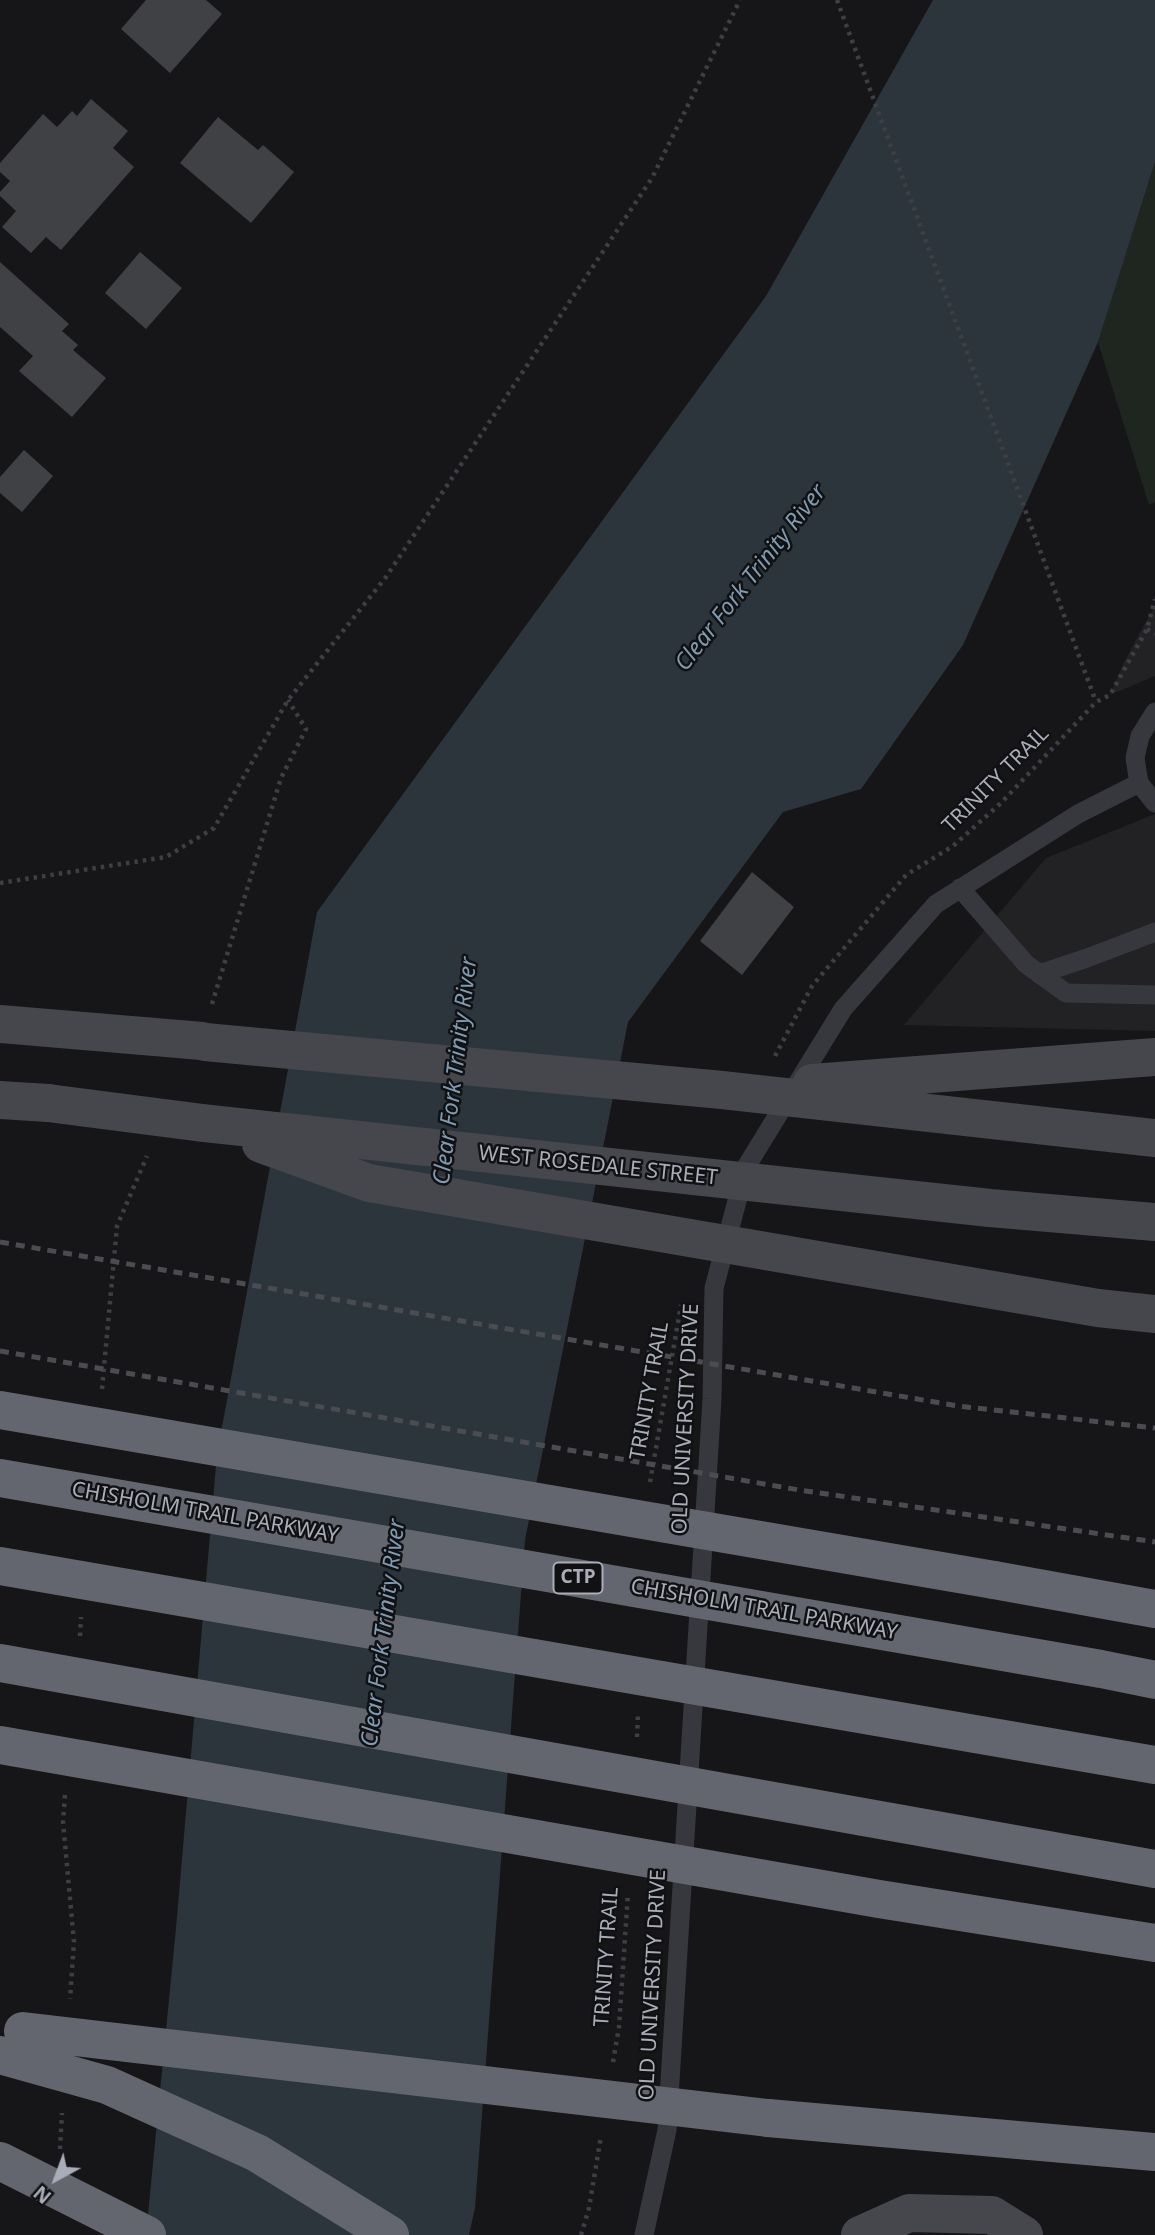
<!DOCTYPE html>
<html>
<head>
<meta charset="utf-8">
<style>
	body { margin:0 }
	#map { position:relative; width:1155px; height:2235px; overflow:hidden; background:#161618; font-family:"Noto Sans",sans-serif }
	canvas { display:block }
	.north { position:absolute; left:21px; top:2144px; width:70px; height:70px; -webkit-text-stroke:5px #111113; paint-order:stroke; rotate:221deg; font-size:19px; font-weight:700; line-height:28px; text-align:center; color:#a8adb8 }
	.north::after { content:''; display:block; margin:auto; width:24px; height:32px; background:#a8adb8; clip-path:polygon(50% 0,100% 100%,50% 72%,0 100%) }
</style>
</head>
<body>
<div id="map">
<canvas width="1155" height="2235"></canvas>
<div class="north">N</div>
</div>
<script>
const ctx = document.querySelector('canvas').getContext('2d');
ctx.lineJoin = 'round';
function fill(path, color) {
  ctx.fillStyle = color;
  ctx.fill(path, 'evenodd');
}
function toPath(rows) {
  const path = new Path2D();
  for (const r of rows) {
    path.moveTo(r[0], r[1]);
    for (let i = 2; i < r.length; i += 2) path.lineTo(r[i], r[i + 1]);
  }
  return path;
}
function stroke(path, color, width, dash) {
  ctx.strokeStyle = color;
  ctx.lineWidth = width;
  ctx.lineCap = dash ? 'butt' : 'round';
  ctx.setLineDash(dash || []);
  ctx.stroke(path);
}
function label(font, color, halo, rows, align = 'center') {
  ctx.font = font + ' "Noto Sans",sans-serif';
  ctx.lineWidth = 5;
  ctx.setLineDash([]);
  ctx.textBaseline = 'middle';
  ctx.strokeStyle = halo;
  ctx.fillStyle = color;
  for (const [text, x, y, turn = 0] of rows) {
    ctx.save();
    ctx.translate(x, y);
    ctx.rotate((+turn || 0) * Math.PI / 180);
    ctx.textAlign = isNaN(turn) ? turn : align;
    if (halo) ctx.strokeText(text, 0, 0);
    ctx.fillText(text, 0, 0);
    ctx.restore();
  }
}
fill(toPath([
	[1155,605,1155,676,1110,695,1124,662],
	[1155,814,1155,1031,904,1025,1046,858]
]), '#222225');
fill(toPath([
	[1155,162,1155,502,1149,505,1098,342]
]), '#1e261f');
fill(toPath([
	[933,0,1155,0,1155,162,1098,342,963,645,861,789,783,812,628,1022,525,1540,475,2208,469,2235,146,2235,176,1928,217,1454,317,912,766,296]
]), '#2c353c');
fill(toPath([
	[146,0,206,0,222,14,170,73,121,29],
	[91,99,128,131,113,148,134,167,61,250,46,237,31,253,2,227,16,211,0,196,0,192,10,181,0,172,0,163,43,114,57,127,72,111,77,116],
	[218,117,258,150,263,145,294,172,251,223,180,163],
	[140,252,182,288,146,329,105,293],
	[0,262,69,324,62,331,78,345,73,350,106,378,72,417,19,371,33,356,0,327],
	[24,450,53,476,22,512,0,493,0,477],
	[752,872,794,907,742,975,700,941]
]), '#404145');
stroke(toPath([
	[837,0,1096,702],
	[1147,629,1155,634],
	[0,883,166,857,214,828,288,700,386,577,652,178,740,0],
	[212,1004,281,778,306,729,288,700],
	[775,1056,812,986,906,875,953,846,1001,803,1096,702,1110,695,1147,629,1155,599],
	[102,1389,117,1226,147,1156],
	[650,1482,681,1305],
	[80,1636,81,1617],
	[637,1737,638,1714],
	[65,1795,63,1822,74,1942,70,1999],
	[613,2062,619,2027,628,1893],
	[60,2149,62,2113],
	[581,2235,589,2208,601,2136]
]), '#3d3f44', 4.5, [3.5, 5]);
stroke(toPath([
	[1155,712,1140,736,1135,758,1139,783,1155,803],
	[960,888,1026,964,1066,993,1155,995],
	[1039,974,1087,958,1155,932],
	[644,2235,667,2130,712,1399,714,1288,746,1167,843,1009,936,904,1078,814,1139,783]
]), '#37383d', 19);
stroke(toPath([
	[0,1024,202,1041],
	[0,1100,48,1103],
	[860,2235,909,2213,992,2215,1024,2235]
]), '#45474d', 38);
stroke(toPath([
	[994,1580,1155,1609],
	[768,2118,1155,2152]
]), '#63666e', 38);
stroke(toPath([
	[0,1242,958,1406,1155,1428],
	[0,1351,799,1490,1155,1542]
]), '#4a4c52', 5, [9, 7]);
stroke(toPath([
	[205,1042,722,1090,1155,1138],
	[812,1083,1155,1057],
	[48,1103,203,1123,990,1208,1155,1222],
	[261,1144,369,1183,1098,1308,1155,1314]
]), '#45474d', 38);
stroke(toPath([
	[0,1410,994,1580],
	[0,1478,1101,1669,1155,1680],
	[0,1566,1155,1765],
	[0,1663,1155,1869],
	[0,1745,879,1899,1155,1943],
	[23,2031,768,2118],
	[0,2055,107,2085,257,2153,390,2235],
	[0,2161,147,2235]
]), '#63666e', 38);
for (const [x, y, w] of [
	[578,1578,49]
]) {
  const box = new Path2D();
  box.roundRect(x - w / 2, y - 15.5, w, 31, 5);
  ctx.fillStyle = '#111113';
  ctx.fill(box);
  stroke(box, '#a8adb8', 2);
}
label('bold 19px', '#a8adb8', null, [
	["CTP",578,1578]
]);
label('21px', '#a8adb8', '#111113', [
	["TRINITY TRAIL",996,780,-45],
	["WEST ROSEDALE STREET",598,1166,6],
	["TRINITY TRAIL",650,1391,-80],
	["OLD UNIVERSITY DRIVE",686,1419,-87],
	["CHISHOLM TRAIL PARKWAY",205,1513,10],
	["CHISHOLM TRAIL PARKWAY",764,1610,10],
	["TRINITY TRAIL",607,1957,-86],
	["OLD UNIVERSITY DRIVE",653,1985,-87]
]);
label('italic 23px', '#7f9bb3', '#111113', [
	["Clear Fork Trinity River",751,578,-52],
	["Clear Fork Trinity River",456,1071,-83],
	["Clear Fork Trinity River",384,1633,-83]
]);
</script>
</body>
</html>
